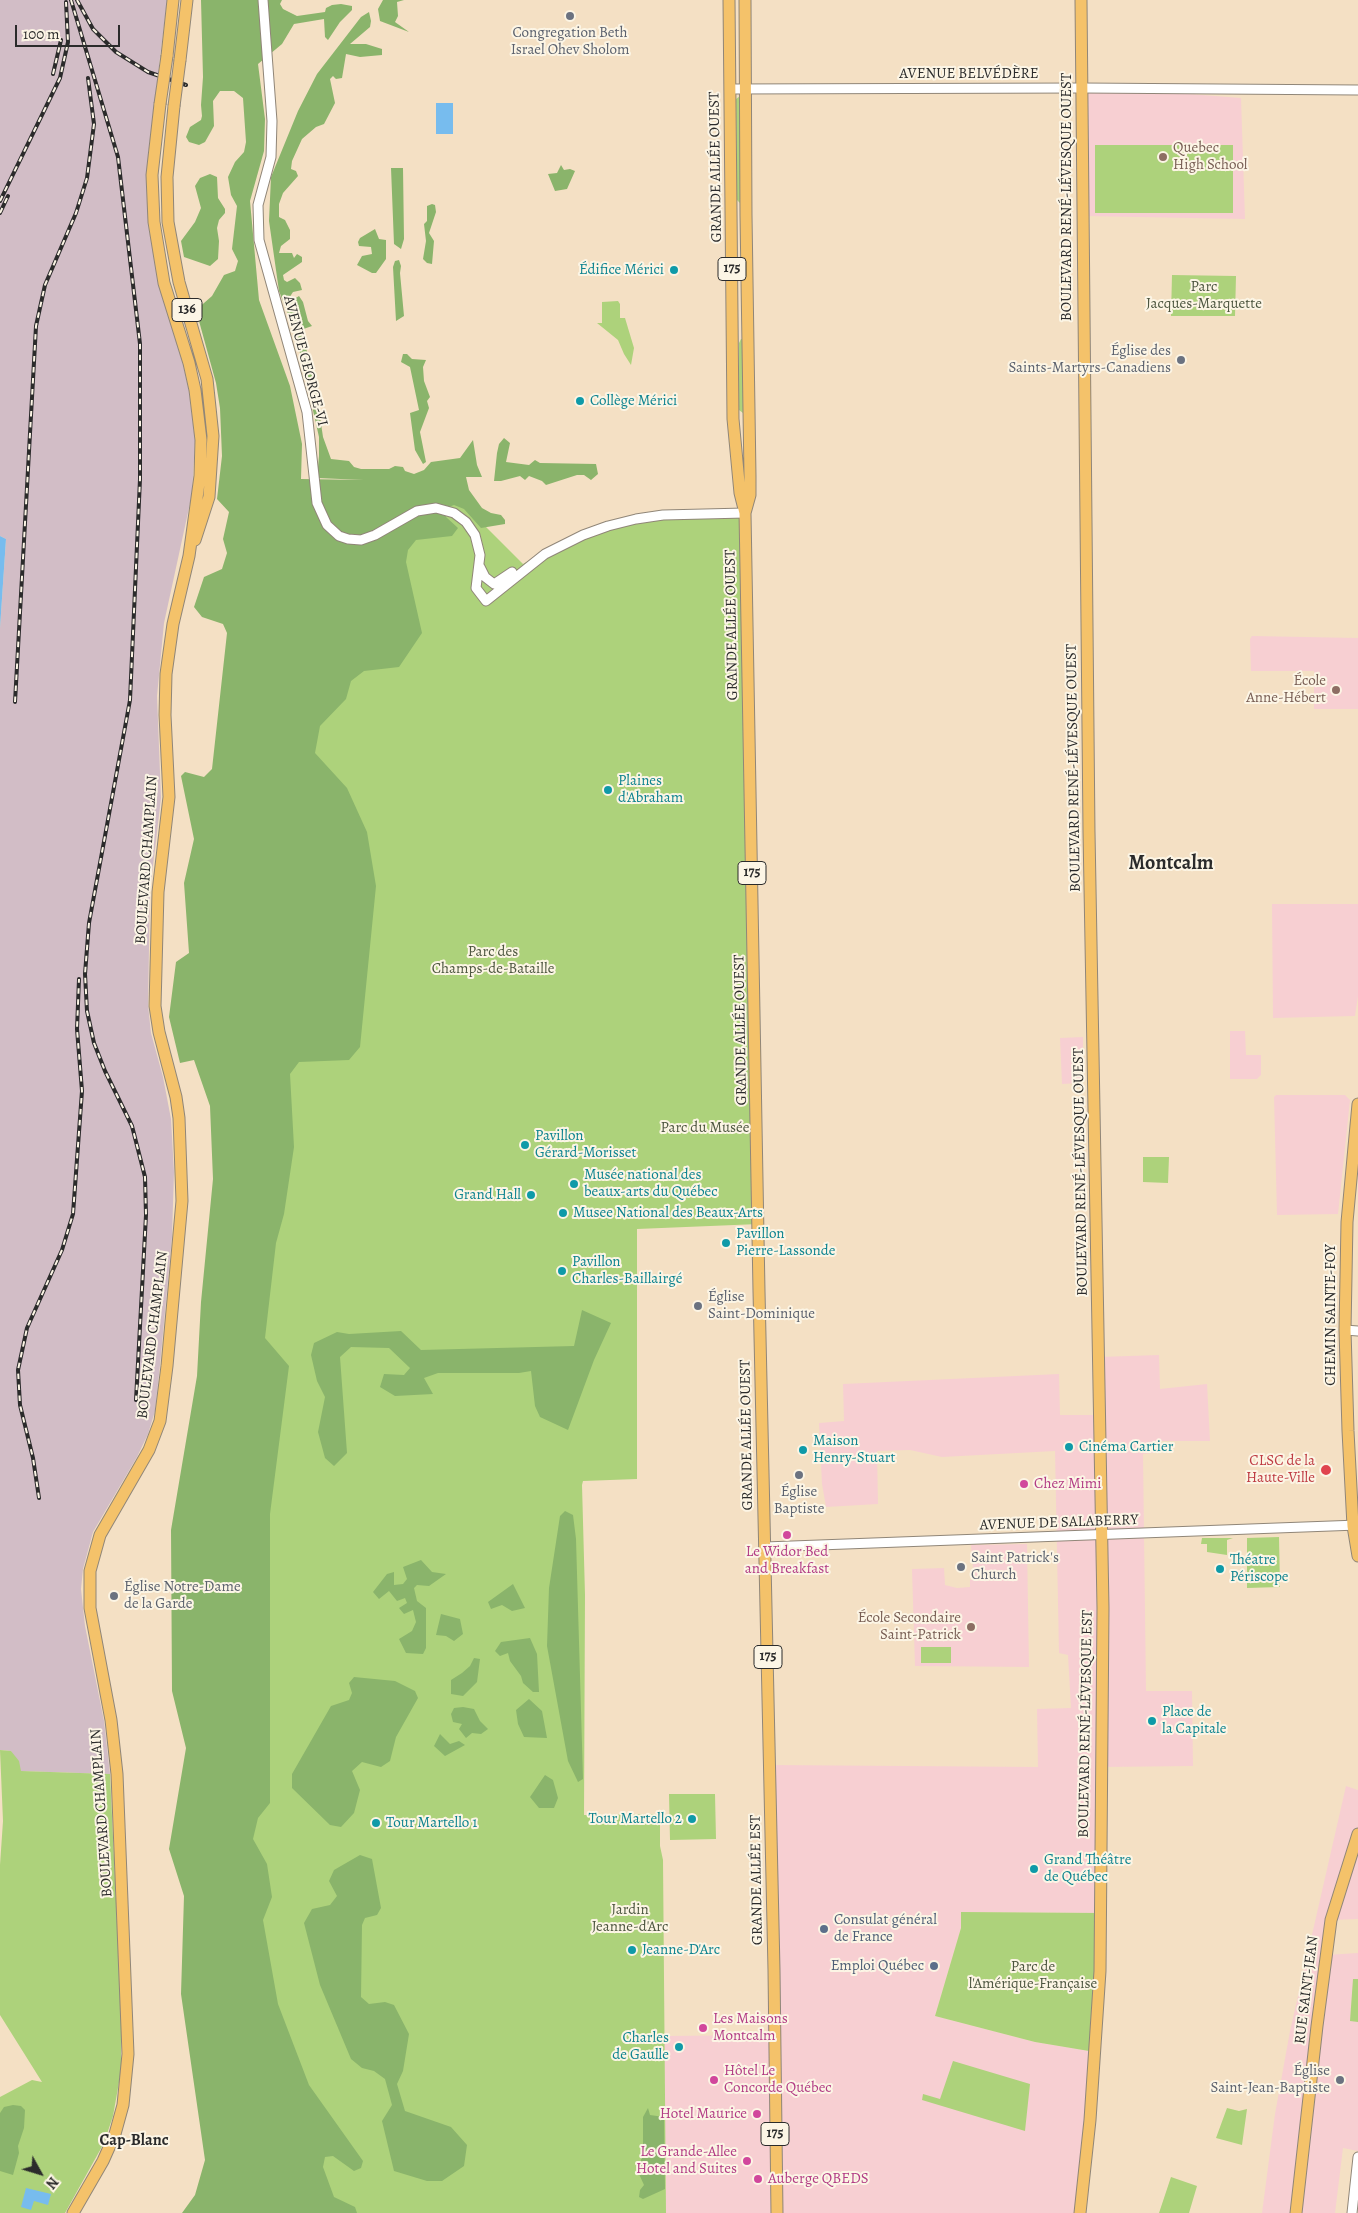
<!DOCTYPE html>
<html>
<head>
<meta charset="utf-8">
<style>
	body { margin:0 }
	#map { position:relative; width:1358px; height:2213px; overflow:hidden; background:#f4e0c4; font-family:Alegreya,serif }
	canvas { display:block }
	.north { position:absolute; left:15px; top:2148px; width:50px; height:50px; -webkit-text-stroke:4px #fcf5e5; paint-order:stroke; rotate:129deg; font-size:14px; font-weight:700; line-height:20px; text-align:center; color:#2b2b2b }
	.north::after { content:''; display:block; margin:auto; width:18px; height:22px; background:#2b2b2b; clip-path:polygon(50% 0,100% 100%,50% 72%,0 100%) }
	.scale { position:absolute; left:15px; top:25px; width:105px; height:22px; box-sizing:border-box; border:2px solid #2b2b2b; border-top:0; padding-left:6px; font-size:15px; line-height:18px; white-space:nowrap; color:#2b2b2b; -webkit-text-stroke:4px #fcf5e5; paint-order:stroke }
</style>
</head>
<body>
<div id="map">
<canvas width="1358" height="2213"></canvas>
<div class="north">N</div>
<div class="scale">100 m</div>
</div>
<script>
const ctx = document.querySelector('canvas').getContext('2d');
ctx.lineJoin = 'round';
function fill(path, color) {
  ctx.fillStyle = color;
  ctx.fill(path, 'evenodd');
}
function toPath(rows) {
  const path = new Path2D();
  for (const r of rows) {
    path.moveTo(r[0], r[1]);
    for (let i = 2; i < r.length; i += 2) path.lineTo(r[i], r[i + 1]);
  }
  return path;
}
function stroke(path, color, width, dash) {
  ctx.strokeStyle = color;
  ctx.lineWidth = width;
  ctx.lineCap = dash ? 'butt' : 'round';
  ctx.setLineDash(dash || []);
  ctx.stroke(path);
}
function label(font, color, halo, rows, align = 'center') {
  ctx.font = font + ' Alegreya,serif';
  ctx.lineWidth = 4;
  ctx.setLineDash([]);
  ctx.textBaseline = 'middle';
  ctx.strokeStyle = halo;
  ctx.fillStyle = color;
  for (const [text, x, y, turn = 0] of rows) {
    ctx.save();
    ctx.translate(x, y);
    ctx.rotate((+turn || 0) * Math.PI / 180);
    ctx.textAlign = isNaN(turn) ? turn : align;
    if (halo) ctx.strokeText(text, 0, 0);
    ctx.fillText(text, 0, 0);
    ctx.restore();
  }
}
fill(toPath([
	[1082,88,1112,88,1241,98,1245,219,1084,216],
	[1252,636,1358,638,1358,709,1314,709,1314,671,1251,671,1250,639],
	[1272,904,1358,904,1358,996,1355,1016,1273,1018],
	[1230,1031,1245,1031,1246,1055,1261,1055,1261,1075,1257,1079,1230,1079],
	[1083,1037,1083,1080,1079,1083,1062,1084,1060,1038],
	[1276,1095,1345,1095,1350,1100,1338,1214,1277,1215,1274,1097],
	[1159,1355,1160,1389,1207,1384,1210,1441,1161,1441,1161,1452,1143,1454,1146,1691,1192,1691,1193,1766,1101,1767,1102,1913,961,1912,961,1928,935,2016,1035,2042,1095,2052,1080,2213,666,2213,664,2036,767,2035,771,1870,769,1765,1038,1767,1037,1709,1071,1708,1068,1655,1059,1653,1055,1451,942,1457,910,1450,877,1451,878,1504,826,1507,822,1484,819,1423,844,1421,843,1384,1059,1374,1060,1415,1101,1415,1099,1357],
	[1027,1544,1029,1667,915,1666,912,1569,944,1568,945,1585,957,1588,970,1587,970,1580,974,1579,971,1545],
	[1346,1786,1358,1790,1358,1919,1331,1920,1326,1955,1358,1953,1358,2151,1343,2148,1335,2213,1262,2213,1275,2114,1290,2031]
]), '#f7cfd2');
fill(toPath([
	[0,0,167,0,148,157,148,223,159,285,183,364,189,391,195,440,192,494,164,623,157,696,161,798,150,891,148,1005,151,1033,163,1077,171,1119,174,1172,172,1237,160,1365,155,1411,148,1434,137,1457,93,1532,83,1569,81,1589,85,1626,104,1721,110,1774,20,1771,11,1751,0,1750,0,628,6,539,0,536]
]), '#d2bdc6');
fill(toPath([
	[740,96,742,203,740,203,737,200,736,99],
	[1095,145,1233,145,1233,213,1095,213],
	[1172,275,1236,276,1235,316,1171,316],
	[618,301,620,304,620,318,625,318,634,348,631,365,624,354,618,340,597,323,602,323,602,302],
	[741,339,744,339,745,412,743,413,739,410,739,343],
	[463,504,523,564,565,540,640,519,747,516,759,1224,637,1229,637,1479,583,1481,582,1485,585,1595,584,1815,660,1814,660,1846,663,1860,666,2213,263,2213,225,1577,290,521],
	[1143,1157,1169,1157,1168,1183,1143,1182],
	[1279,1537,1280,1587,1247,1588,1247,1538],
	[1202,1538,1233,1538,1227,1540,1227,1555,1207,1552,1207,1544,1201,1544],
	[921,1647,951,1647,951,1663,921,1663],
	[0,1750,11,1751,19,1761,21,1771,110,1774,121,2006,121,2071,113,2116,104,2143,65,2213,0,2213,0,2097,32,2080,42,2082,0,2015,0,1865,3,1821],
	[669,1794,715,1794,716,1839,670,1840],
	[961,1912,1102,1913,1095,2052,1035,2042,935,2016,961,1928],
	[1353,1979,1358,1979,1358,2022,1350,2021],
	[953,2061,1030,2084,1025,2131,922,2100,923,2094,940,2099],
	[1227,2108,1239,2111,1247,2109,1242,2145,1216,2138],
	[1171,2177,1197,2186,1189,2213,1159,2213]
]), '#add27b');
fill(toPath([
	[201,0,282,0,280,4,283,9,297,16,325,12,326,8,332,5,341,4,352,6,352,10,340,22,328,40,325,37,324,19,294,24,282,44,258,64,265,119,264,151,250,201,259,300,290,386,302,444,301,479,364,480,317,478,319,456,319,437,297,340,299,335,303,336,315,383,323,437,331,459,349,461,354,467,361,469,389,469,395,466,403,467,405,471,414,474,424,470,431,462,460,458,473,440,477,465,482,477,466,477,469,490,482,508,491,513,501,515,505,520,505,524,481,528,464,509,454,505,446,508,446,517,458,528,452,536,416,540,408,550,406,562,422,633,399,667,364,671,351,681,346,699,320,726,315,753,347,788,367,832,376,886,360,1047,349,1060,299,1062,290,1074,294,1147,284,1214,276,1243,265,1338,289,1366,270,1514,270,1803,258,1818,253,1839,267,1864,272,1897,263,1920,278,2004,309,2085,363,2161,361,2168,354,2171,333,2156,325,2157,323,2167,334,2197,355,2207,357,2213,182,2213,195,2195,205,2160,181,1994,184,1896,169,1849,186,1748,172,1691,171,1530,197,1376,201,1302,213,1179,210,1106,194,1060,180,1063,169,1017,176,962,189,953,184,883,194,839,181,776,185,772,204,777,212,769,227,633,223,624,202,617,194,607,204,577,222,569,227,553,223,539,229,512,217,499,222,456,220,408,216,383,196,310,212,296,224,275,235,271,238,261,232,249,237,206,231,195,228,177,235,162,244,152,246,142,243,98,234,91,220,91,213,101,214,126,205,142,199,145,189,142,186,137,190,127,201,120,202,116,201,105,203,77],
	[383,0,404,0,397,2,398,16,395,22,409,32,380,21,378,9],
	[369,12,371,21,370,27,350,44,366,44,382,49,382,55,360,57,346,54,342,78,336,79,333,76,330,79,335,103,324,124,316,127,302,139,292,161,291,169,296,171,298,176,283,193,279,204,279,217,285,220,290,230,290,239,281,246,279,253,292,253,294,258,297,254,302,257,302,262,283,275,284,280,287,282,295,278,300,283,302,290,293,292,289,298,291,301,299,296,303,302,308,321,312,326,295,332,279,291,269,221,271,177,298,111,317,74,361,17],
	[561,165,564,170,570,169,575,171,567,189,555,191,548,174,557,173],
	[391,168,403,168,404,239,401,249,394,244],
	[210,174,217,177,218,198,225,209,225,213,219,220,217,228,219,241,218,259,210,266,184,257,181,241,195,222,201,208,195,186,200,178],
	[432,204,435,205,436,212,429,233,434,241,432,264,427,263,423,259,426,241,424,224,427,221,427,206],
	[375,229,379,239,386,240,386,259,376,273,372,273,357,265,362,256,372,254,371,247,359,246,358,242,360,238],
	[399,260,401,266,400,273,404,316,396,321,393,267,395,261],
	[403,354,407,354,412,359,426,360,423,367,424,381,430,397,427,401,429,408,420,432,426,462,423,464,415,450,410,413,419,410,410,367,401,362],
	[504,438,510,443,506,462,529,465,535,460,540,463,596,464,598,474,591,480,584,475,577,475,546,485,542,481,529,476,525,480,520,476,501,481,494,481,497,453,499,444],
	[582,1310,611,1323,594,1360,568,1430,540,1417,535,1406,531,1371,519,1373,438,1373,424,1378,433,1394,395,1396,380,1387,384,1374,404,1375,410,1368,389,1348,351,1347,340,1357,347,1453,334,1466,325,1458,318,1432,325,1397,317,1381,311,1355,314,1343,337,1332,349,1334,401,1331,421,1350,574,1346],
	[565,1511,573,1515,576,1539,583,1779,578,1782,568,1761,547,1646,549,1588,560,1516],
	[421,1560,432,1572,446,1574,429,1586,417,1585,414,1588,417,1601,426,1608,426,1648,423,1654,406,1653,399,1639,412,1631,416,1622,413,1610,404,1614,399,1608,407,1603,405,1598,397,1601,389,1591,379,1599,373,1592,387,1574,394,1572,394,1585,403,1584,407,1579,403,1567],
	[513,1584,525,1608,512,1611,502,1605,491,1609,488,1602],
	[441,1614,460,1619,463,1634,454,1641,446,1636,436,1635],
	[530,1638,537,1654,539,1692,533,1692,523,1683,521,1676,510,1661,508,1653,500,1656,495,1651,501,1642],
	[474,1658,480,1659,477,1682,463,1696,451,1694,451,1680,462,1673,470,1666],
	[354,1677,395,1681,415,1691,418,1698,396,1737,390,1761,381,1767,362,1762,352,1771,360,1790,354,1813,341,1827,330,1825,292,1788,292,1774,331,1706,349,1700,352,1693,349,1683],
	[529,1699,542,1711,547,1738,524,1737,518,1724,516,1710],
	[463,1707,474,1709,480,1721,488,1729,481,1734,472,1733,466,1738,459,1729,462,1724,453,1722,451,1714,454,1708],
	[440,1734,450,1744,459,1741,465,1745,445,1756,434,1746],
	[545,1775,553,1780,558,1798,554,1808,539,1808,530,1797],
	[360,1855,372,1859,381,1908,377,1915,365,1918,362,1925,361,1997,369,2004,385,2002,394,2005,409,2034,403,2071,397,2084,405,2111,451,2127,467,2145,464,2166,442,2181,427,2181,394,2171,382,2121,392,2105,385,2079,374,2071,362,2068,351,2059,320,1985,304,1923,312,1909,330,1905,337,1896,329,1881,334,1870],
	[13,2105,21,2106,25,2110,24,2128,18,2146,19,2153,13,2175,0,2171,0,2113,4,2107],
	[648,2108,650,2115,664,2117,665,2189,643,2199,639,2197,640,2190,644,2185,639,2174,643,2147,643,2117]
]), '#8ab46b');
fill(toPath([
	[436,103,453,103,453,134,436,134],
	[0,536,6,539,0,628],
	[26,2188,51,2194,48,2205,34,2201,31,2210,21,2207]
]), '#77bcee');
const minor = toPath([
	[263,0,272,121,271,157,258,205,259,240,307,412,317,503,327,525,339,536,348,539,361,540,375,535,417,511,436,508,454,513,466,522,475,535,480,555,476,588,486,601,545,554,583,535,608,526,636,519,663,515,745,513],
	[731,89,1082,88,1358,90],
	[480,567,485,577,494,584,512,572],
	[1345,1330,1358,1331],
	[765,1547,1358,1525],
	[1352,2213,1358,2157]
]);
const major = toPath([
	[729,0,733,419,740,493,745,513,759,1291,774,1970,777,2213],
	[745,0,746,215,750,476,750,495,745,513],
	[167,56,173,0],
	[180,60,187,0],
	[174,106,167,177,168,222,179,282,207,379,213,436,209,497,195,540],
	[1358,1104,1347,1222,1345,1330,1348,1431,1353,1526,1358,1556],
	[73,2213,103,2161,115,2134,123,2105,128,2054,117,1774,111,1720,90,1608,90,1571,100,1535,149,1450,160,1421,167,1366,182,1201,179,1118,176,1097,159,1032,155,1006,158,892,169,797,165,715,166,674,173,624,189,556,200,476,201,440,195,390,189,363,164,283,154,222,152,175,160,104],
	[1080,2213,1090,2120,1100,1971,1103,1608,1089,832,1081,0],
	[1296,2213,1317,2026,1331,1920,1358,1834]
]);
stroke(minor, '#908678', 11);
stroke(major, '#908678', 13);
stroke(minor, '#fff', 9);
stroke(major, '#f4c26a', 11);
const rail = toPath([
	[71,0,118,157,140,344,140,479,130,700,89,923,85,974,87,1011,94,1043,105,1071,132,1126,145,1177,146,1215,136,1400],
	[77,0,93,29,116,52,148,72,186,85],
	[53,74,61,40],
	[0,201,60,78,68,42,66,2],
	[0,213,8,196],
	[15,702,36,326,45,285,76,213,87,178,94,124,88,78],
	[39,1498,33,1458,20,1405,18,1370,27,1328,62,1250,73,1214,82,1091,77,1029,79,979]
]);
stroke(rail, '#2b2b2b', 4);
stroke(rail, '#fcf5e5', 2, [5.5]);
const majorBridge = toPath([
	[160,104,167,56],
	[174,106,180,60]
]);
stroke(majorBridge, '#908678', 13, []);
stroke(majorBridge, '#f4c26a', 11);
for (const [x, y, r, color] of [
	[570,16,5,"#6b7280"],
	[1163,157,5,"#8d6e63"],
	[674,270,5,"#0f9aa8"],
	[1181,360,5,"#6b7280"],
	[580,401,5,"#0f9aa8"],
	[1336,690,5,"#8d6e63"],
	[608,790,5,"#0f9aa8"],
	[525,1145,5,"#0f9aa8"],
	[574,1184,5,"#0f9aa8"],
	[531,1195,5,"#0f9aa8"],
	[563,1213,5,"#0f9aa8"],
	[726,1243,5,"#0f9aa8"],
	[562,1271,5,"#0f9aa8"],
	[698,1306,5,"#6b7280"],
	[1069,1447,5,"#0f9aa8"],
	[803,1450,5,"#0f9aa8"],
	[1326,1470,6,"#e0444e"],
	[799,1475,5,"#6b7280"],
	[1024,1484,5,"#d1479c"],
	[787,1535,5,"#d1479c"],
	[961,1567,5,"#6b7280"],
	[1220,1569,5,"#0f9aa8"],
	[114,1596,5,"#6b7280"],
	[971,1627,5,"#8d6e63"],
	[1152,1721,5,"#0f9aa8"],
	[692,1819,5,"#0f9aa8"],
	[376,1823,5,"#0f9aa8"],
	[1034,1869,5,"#0f9aa8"],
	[824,1929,5,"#5c6f8a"],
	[632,1950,5,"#0f9aa8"],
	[934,1966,5,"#5c6f8a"],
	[703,2028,5,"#d1479c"],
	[679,2047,5,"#0f9aa8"],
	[714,2080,5,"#d1479c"],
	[1340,2080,5,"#6b7280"],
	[757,2114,5,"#d1479c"],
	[747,2161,5,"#d1479c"],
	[758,2179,5,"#d1479c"]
]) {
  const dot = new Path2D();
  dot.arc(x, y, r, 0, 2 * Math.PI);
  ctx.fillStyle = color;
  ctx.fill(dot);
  stroke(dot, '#fcf5e5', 2);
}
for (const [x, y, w] of [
	[732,269,28],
	[187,310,30],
	[752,873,28],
	[768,1657,28],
	[775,2134,28]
]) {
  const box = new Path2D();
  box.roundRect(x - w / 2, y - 11.5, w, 23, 4);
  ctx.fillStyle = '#fcf5e5';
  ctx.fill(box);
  stroke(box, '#2b2b2b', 1);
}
label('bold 14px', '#2b2b2b', null, [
	["175",732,269],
	["136",187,310],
	["175",752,873],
	["175",768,1657],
	["175",775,2134]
]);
label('15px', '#5b616d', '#fcf5e5', [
	["Congregation Beth",570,33,"center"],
	["Israel Ohev Sholom",570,50,"center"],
	["Église des",1171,351,"right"],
	["Saints-Martyrs-Canadiens",1171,368,"right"],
	["Église",708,1297],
	["Saint-Dominique",708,1314],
	["Église",799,1492,"center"],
	["Baptiste",799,1509,"center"],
	["Saint Patrick's",971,1558],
	["Church",971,1575],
	["Église Notre-Dame",124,1587],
	["de la Garde",124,1604],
	["Église",1330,2071,"right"],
	["Saint-Jean-Baptiste",1330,2088,"right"]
], 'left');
label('15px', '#2b2b2b', '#fcf5e5', [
	["AVENUE BELVÉDÈRE",969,74],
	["GRANDE ALLÉE OUEST",716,167,-91],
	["BOULEVARD RENÉ-LÉVESQUE OUEST",1067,197,-90],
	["AVENUE GEORGE-VI",305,361,75],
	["GRANDE ALLÉE OUEST",732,625,-91],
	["BOULEVARD RENÉ-LÉVESQUE OUEST",1074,768,-91],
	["BOULEVARD CHAMPLAIN",147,860,-86],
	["GRANDE ALLÉE OUEST",741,1030,-91],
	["BOULEVARD RENÉ-LÉVESQUE OUEST",1081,1172,-91],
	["CHEMIN SAINTE-FOY",1331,1315,-90],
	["BOULEVARD CHAMPLAIN",153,1335,-83],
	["GRANDE ALLÉE OUEST",747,1435,-91],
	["AVENUE DE SALABERRY",1059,1523,-2],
	["BOULEVARD RENÉ-LÉVESQUE EST",1086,1724,-89],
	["BOULEVARD CHAMPLAIN",102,1813,-94],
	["GRANDE ALLÉE EST",757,1880,-91],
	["RUE SAINT-JEAN",1307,1990,-83]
]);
label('15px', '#785e54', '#fcf5e5', [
	["Quebec",1173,148,"left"],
	["High School",1173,165,"left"],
	["École",1326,681],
	["Anne-Hébert",1326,698],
	["École Secondaire",961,1618],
	["Saint-Patrick",961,1635]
], 'right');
label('15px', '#0d838f', '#fcf5e5', [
	["Édifice Mérici",664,270,"right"],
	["Collège Mérici",590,401],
	["Plaines",618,781],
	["d'Abraham",618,798],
	["Pavillon",535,1136],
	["Gérard-Morisset",535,1153],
	["Musée national des",584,1175],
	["beaux-arts du Québec",584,1192],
	["Grand Hall",521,1195,"right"],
	["Musee National des Beaux-Arts",573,1213],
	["Pavillon",736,1234],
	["Pierre-Lassonde",736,1251],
	["Pavillon",572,1262],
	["Charles-Baillairgé",572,1279],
	["Maison",813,1441],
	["Henry-Stuart",813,1458],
	["Cinéma Cartier",1079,1447],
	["Théatre",1230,1560],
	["Périscope",1230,1577],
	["Place de",1162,1712],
	["la Capitale",1162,1729],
	["Tour Martello 2",682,1819,"right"],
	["Tour Martello 1",386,1823],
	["Grand Théâtre",1044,1860],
	["de Québec",1044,1877],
	["Jeanne-D'Arc",642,1950],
	["Charles",669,2038,"right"],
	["de Gaulle",669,2055,"right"]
], 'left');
label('15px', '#4c553f', '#fcf5e5', [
	["Parc",1204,287],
	["Jacques-Marquette",1204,304],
	["Parc des",493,952],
	["Champs-de-Bataille",493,969],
	["Parc du Musée",705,1128],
	["Jardin",630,1910],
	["Jeanne-d'Arc",630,1927],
	["Parc de",1033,1967],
	["l'Amérique-Française",1033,1984]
]);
label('15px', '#be3a42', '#fcf5e5', [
	["CLSC de la",1315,1461],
	["Haute-Ville",1315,1478]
], 'right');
label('15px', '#b23c85', '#fcf5e5', [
	["Chez Mimi",1034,1484],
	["Le Widor Bed",787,1552,"center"],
	["and Breakfast",787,1569,"center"],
	["Les Maisons",713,2019],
	["Montcalm",713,2036],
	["Hôtel Le",724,2071],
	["Concorde Québec",724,2088],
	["Hotel Maurice",747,2114,"right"],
	["Le Grande-Allee",737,2152,"right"],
	["Hotel and Suites",737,2169,"right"],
	["Auberge QBEDS",768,2179]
], 'left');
label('15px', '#4e5e75', '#fcf5e5', [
	["Consulat général",834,1920],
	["de France",834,1937],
	["Emploi Québec",924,1966,"right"]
], 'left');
label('bold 16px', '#2b2b2b', '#fcf5e5', [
	["Cap-Blanc",134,2141]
]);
label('bold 20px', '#2b2b2b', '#fcf5e5', [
	["Montcalm",1171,864]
]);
</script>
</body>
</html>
